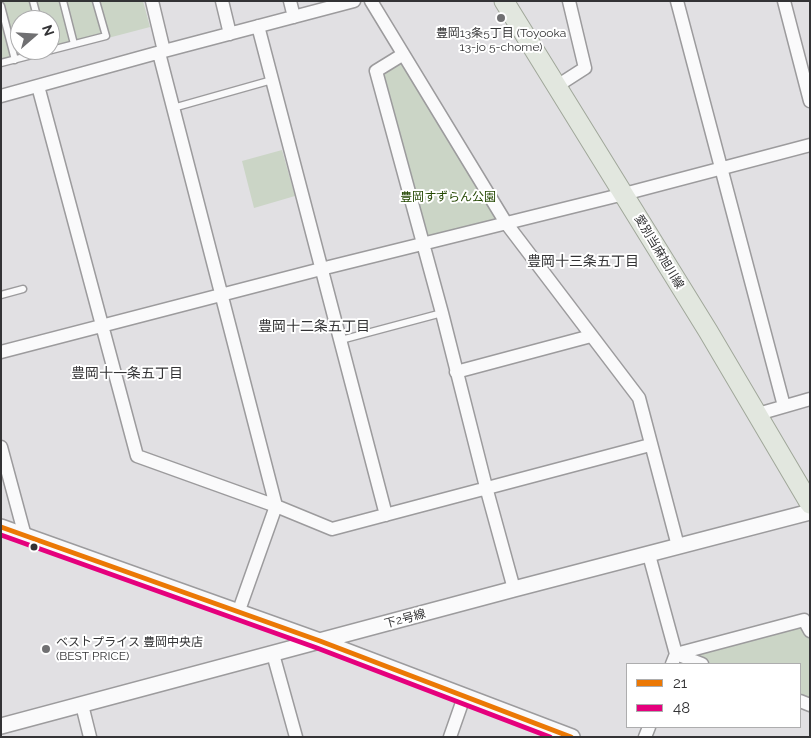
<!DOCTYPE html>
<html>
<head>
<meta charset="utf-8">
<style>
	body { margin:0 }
	#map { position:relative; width:811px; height:738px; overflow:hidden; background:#e1e0e3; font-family:Raleway,sans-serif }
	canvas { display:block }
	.frame { position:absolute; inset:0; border:2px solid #333335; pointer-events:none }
	.legend { position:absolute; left:626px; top:663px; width:175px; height:65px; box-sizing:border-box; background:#fff; border:1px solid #adadae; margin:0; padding:6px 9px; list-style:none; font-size:15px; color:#333335 }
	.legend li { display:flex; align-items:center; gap:10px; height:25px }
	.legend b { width:25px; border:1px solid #adadae }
	.north { position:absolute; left:10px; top:10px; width:50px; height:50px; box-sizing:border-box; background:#fff; border:1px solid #adadae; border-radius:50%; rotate:71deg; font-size:14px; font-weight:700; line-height:20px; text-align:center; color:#333335 }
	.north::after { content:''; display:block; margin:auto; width:18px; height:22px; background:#707072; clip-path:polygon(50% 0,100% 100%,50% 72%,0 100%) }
</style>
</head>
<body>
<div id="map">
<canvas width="811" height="738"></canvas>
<div class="frame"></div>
<ul class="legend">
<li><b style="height:6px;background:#eb7805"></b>21</li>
<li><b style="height:6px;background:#e5007d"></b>48</li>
</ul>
<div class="north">N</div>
</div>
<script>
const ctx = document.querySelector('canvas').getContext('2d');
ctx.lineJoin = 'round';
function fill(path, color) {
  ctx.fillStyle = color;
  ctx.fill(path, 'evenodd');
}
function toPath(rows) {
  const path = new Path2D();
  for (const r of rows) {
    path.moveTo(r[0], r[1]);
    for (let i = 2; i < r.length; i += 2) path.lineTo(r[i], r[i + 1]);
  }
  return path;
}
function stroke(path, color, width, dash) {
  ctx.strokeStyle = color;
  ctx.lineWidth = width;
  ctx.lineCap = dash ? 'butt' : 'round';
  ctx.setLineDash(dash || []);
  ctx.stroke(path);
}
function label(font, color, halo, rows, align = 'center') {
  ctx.font = font + ' Raleway,"Noto Sans JP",sans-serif';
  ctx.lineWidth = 4;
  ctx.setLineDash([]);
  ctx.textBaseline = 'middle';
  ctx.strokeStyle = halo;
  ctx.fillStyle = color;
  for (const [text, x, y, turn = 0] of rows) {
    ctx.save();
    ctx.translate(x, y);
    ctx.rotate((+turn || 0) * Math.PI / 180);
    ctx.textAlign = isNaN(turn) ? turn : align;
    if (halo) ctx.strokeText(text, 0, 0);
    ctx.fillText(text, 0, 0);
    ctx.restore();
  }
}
fill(toPath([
	[1,1,143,1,150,27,1,66],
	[20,20,50,20,50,50,20,50],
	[402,55,506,223,423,243,376,71],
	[282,150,295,196,254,208,242,161],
	[804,620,810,631,810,705,800,701,800,664,702,664,676,654]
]), '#cbd5c6');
const service = toPath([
	[33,1,38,20],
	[63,1,74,44],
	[1,6,15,60],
	[1,63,106,36,96,1],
	[173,108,272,80],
	[1,295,23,289],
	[341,340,442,313]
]);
const minor = toPath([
	[152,1,164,51],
	[222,1,230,34],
	[290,1,294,17],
	[371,1,506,223,639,398,678,546],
	[677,1,784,406],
	[784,1,810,101],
	[258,26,386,515],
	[159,53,276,506,238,613],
	[402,55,376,71,442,313,486,487,514,589],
	[38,86,137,456,276,506,332,529,650,445],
	[557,86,585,68,569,1],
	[1,96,164,51,354,1],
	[1,352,321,269,624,194,810,145],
	[456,372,591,336],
	[758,414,810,399],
	[1,447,25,536],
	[649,555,676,654,672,664],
	[273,654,296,737],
	[676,654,804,620,810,631],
	[676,654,702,664],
	[800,701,810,705],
	[82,705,90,737],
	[450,737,464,697],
	[645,737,649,727]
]);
const tertiary = toPath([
	[1,527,320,641,572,737],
	[1,726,514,589,810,512]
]);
const primary = toPath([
	[504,1,708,331,810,504]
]);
stroke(service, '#9c9b9d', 9);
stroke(minor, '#9c9b9d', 15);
stroke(tertiary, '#9c9b9d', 18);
stroke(primary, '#a0a79a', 21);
stroke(service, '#fafafb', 6);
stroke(minor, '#fafafb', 12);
stroke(tertiary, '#fafafb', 15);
stroke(primary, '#e2e7df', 19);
stroke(toPath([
	[1,527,320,641,571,737]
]), '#eb7805', 5);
stroke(toPath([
	[1,535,317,648,550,737]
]), '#e5007d', 5);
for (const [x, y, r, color] of [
	[501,18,5,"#707072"],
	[34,547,4.5,"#333335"],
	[46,649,5,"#707072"]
]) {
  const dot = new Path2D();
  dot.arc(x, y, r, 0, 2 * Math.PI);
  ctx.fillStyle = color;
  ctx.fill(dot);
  stroke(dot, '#fff', 2);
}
label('12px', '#333335', '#fff', [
	["豊岡13条5丁目 (Toyooka",501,33],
	["13-jo 5-chome)",501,47],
	["ベストプライス 豊岡中央店",56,642,"left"],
	["(BEST PRICE)",56,656,"left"]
]);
label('12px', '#254803', '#fff', [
	["豊岡すずらん公園",448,197]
]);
label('12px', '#333335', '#fff', [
	["愛別当麻旭川線",659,252,59],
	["下2号線",405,619,-15]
]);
label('14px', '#333335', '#fff', [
	["豊岡十三条五丁目",583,262],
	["豊岡十二条五丁目",314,327],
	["豊岡十一条五丁目",127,374]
]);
</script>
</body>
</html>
